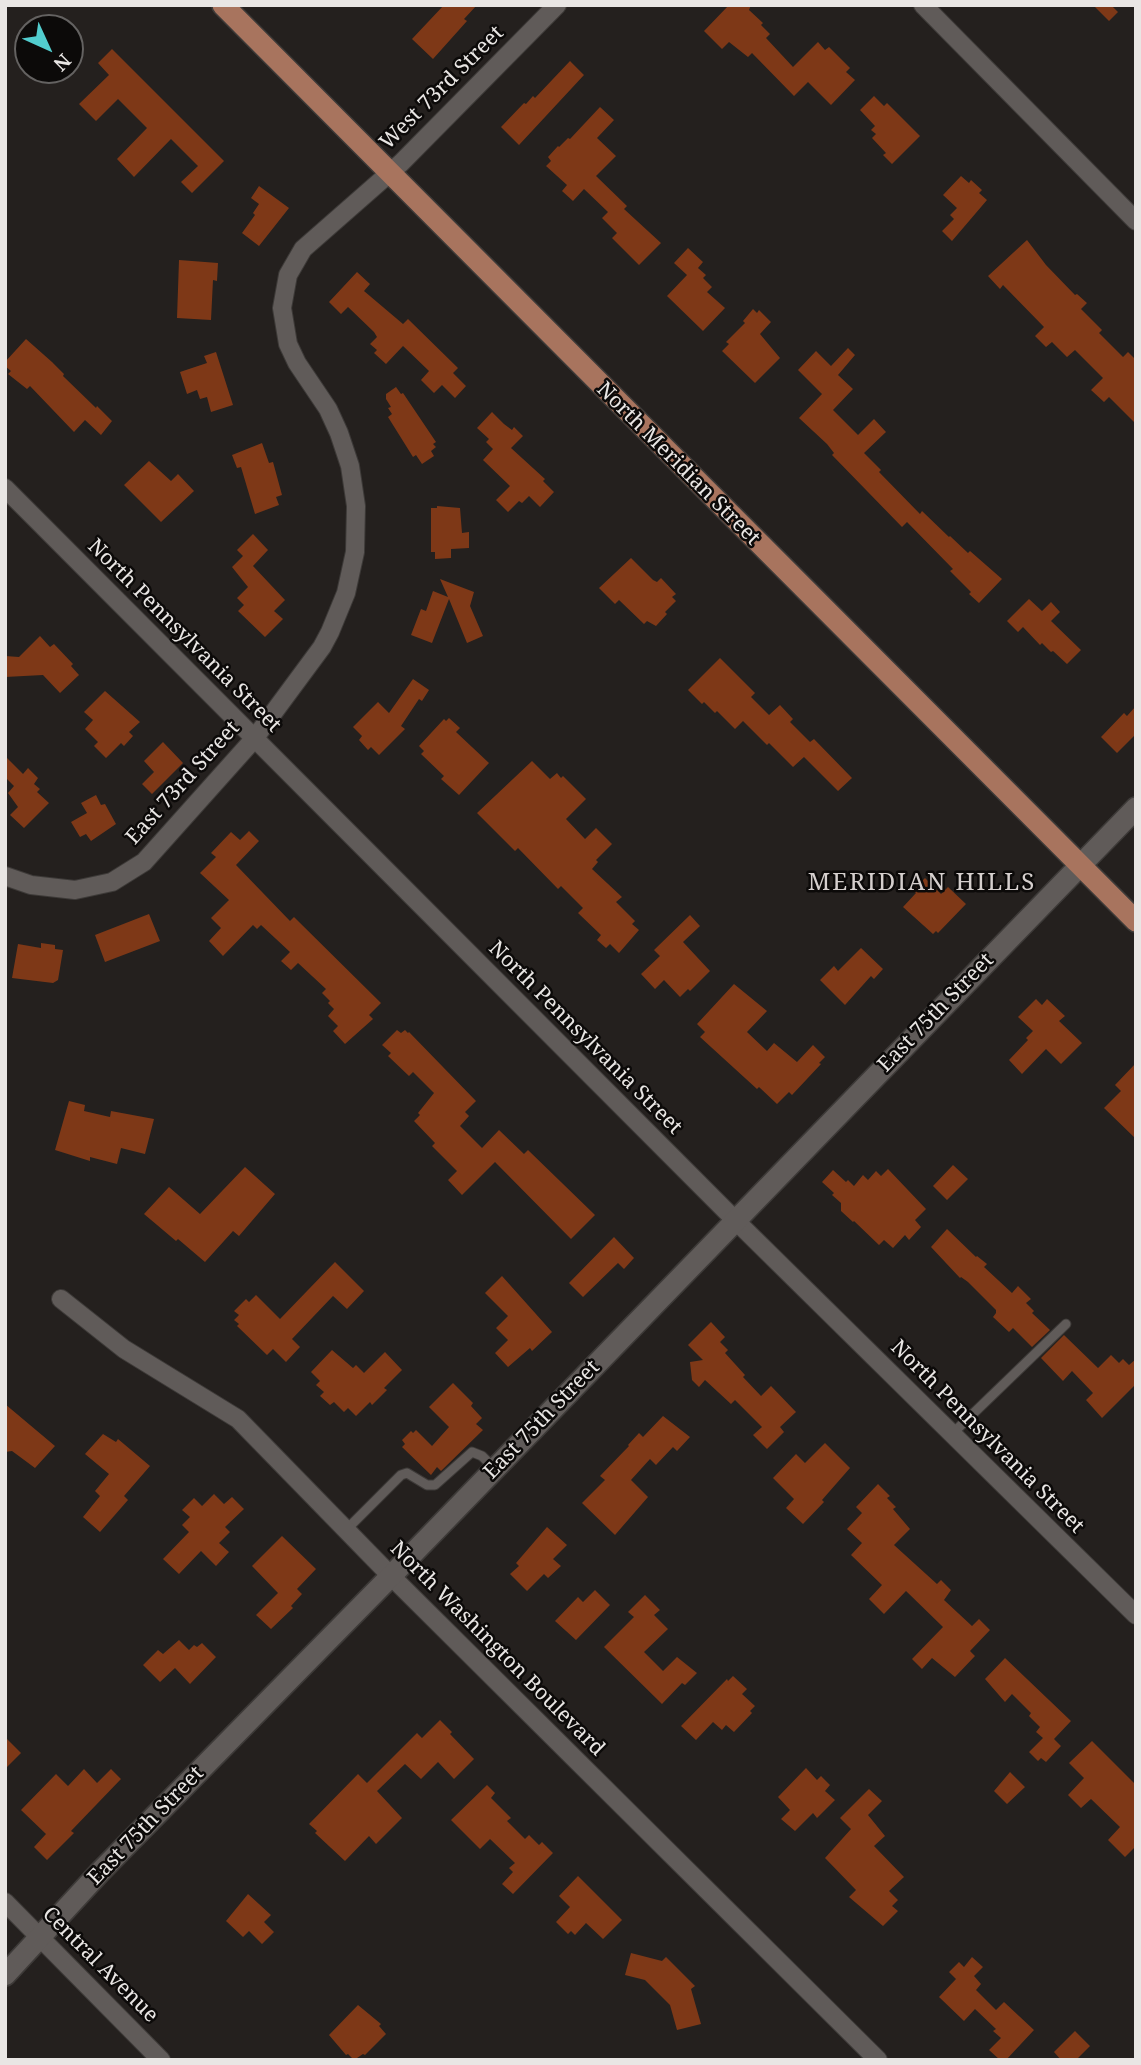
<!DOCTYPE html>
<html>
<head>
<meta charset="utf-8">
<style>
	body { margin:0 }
	#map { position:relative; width:1141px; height:2065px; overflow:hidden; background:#24201e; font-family:"Noto Serif",serif }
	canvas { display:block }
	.frame { position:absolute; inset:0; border:7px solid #e9e6e4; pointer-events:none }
	.north { position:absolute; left:14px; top:14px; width:70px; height:70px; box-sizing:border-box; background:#0c0a09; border:2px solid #646261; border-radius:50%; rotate:135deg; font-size:19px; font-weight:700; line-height:28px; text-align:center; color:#e9e6e4 }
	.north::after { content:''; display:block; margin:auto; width:24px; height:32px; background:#52cdce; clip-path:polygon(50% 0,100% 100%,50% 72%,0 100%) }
</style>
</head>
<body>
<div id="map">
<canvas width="1141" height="2065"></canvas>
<div class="frame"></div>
<div class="north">N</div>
</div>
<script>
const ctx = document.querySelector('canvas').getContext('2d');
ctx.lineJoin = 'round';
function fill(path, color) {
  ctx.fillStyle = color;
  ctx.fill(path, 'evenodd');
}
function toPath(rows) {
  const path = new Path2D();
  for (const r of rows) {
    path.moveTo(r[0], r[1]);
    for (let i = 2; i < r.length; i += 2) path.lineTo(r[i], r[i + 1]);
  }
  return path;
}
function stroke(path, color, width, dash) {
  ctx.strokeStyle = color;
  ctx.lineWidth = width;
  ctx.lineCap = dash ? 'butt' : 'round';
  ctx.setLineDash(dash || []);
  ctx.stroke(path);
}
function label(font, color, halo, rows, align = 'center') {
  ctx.font = font + ' "Noto Serif",serif';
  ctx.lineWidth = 5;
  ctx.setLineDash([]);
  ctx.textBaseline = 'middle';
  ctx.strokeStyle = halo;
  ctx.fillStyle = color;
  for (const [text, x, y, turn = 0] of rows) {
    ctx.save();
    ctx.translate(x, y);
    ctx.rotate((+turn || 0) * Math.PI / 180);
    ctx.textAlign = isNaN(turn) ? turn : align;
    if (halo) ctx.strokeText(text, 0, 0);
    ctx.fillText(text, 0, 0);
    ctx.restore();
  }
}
fill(toPath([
	[444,5,477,5,464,19,467,21,433,59,412,39],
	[729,5,751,5,749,10,763,23,761,25,770,34,766,38,793,67,818,42,825,50,829,47,850,68,846,72,855,80,831,105,808,82,794,96,752,53,748,57,729,42,722,49,704,31],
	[1093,5,1111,5,1118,12,1109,21],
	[112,49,224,161,192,193,181,182,198,166,171,139,134,177,117,159,147,128,118,99,96,121,79,104,109,75,98,63],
	[570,61,584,75,519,145,501,127,524,103,526,104,533,96,535,98],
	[874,96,884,106,887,103,920,136,892,164,883,155,886,153,872,138,876,134,871,130,875,126,860,110],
	[600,107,614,120,597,138,616,156,596,176,627,206,624,209,661,243,639,265,612,238,617,233,602,218,608,212,584,189,573,201,562,191,567,185,546,166,551,161,548,157,558,146,559,147,568,138,570,139],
	[961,176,969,183,971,180,982,190,979,193,987,200,952,241,942,231,954,219,950,215,957,208,943,195],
	[259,186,289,208,259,246,242,233,255,215,253,213,259,204,251,198],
	[1027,240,1046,265,1075,295,1077,294,1087,303,1081,309,1102,330,1099,333,1123,357,1128,352,1136,360,1136,424,1109,397,1104,402,1091,390,1103,378,1075,350,1067,357,1052,342,1046,347,1035,336,1044,327,1003,285,1000,289,988,276],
	[688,248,703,262,698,268,706,275,703,278,712,287,707,292,725,308,703,331,667,296,687,275,674,263],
	[179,260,218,263,217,281,213,280,211,320,177,318],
	[357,272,370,284,364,291,403,324,408,319,458,368,453,373,466,386,455,398,442,385,434,393,421,380,429,371,403,346,386,364,374,353,377,350,370,344,377,337,374,332,348,307,341,314,329,302],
	[753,309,757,313,759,310,771,322,760,334,780,358,755,383,722,351,729,344,726,342,745,323,743,321],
	[26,339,52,362,64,374,63,376,96,408,97,406,112,421,101,435,85,420,74,432,30,386,27,389,8,374,11,371,5,366,5,362],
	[848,348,855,355,838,375,853,389,833,410,858,435,874,419,886,432,864,453,881,470,879,472,920,514,922,511,949,537,950,536,968,553,970,551,1002,579,979,603,969,594,971,592,950,571,953,569,907,522,902,527,832,455,834,453,827,444,799,418,822,394,798,370,816,351,831,366],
	[216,352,233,405,211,412,207,397,200,399,197,390,187,394,180,372,207,363,204,356],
	[396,387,401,394,403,393,436,442,433,444,436,447,431,451,434,456,422,464,416,455,413,457,388,417,392,414,388,408,391,407,386,399,386,394],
	[492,412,504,424,512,430,514,427,523,436,511,448,545,479,543,481,554,492,540,507,529,496,522,503,519,501,508,512,496,500,510,486,483,460,493,449,486,442,489,439,477,428],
	[262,443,269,463,273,462,282,495,276,497,279,505,255,514,241,467,237,468,232,455],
	[149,461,171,481,178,474,194,491,161,522,124,485],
	[437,506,460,508,462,533,469,532,469,548,451,549,451,558,435,559,435,552,431,552,431,508,437,508],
	[253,534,268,550,253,566,285,600,274,611,283,619,265,637,238,611,244,605,237,598,248,587,232,567,243,556,237,550],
	[631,558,653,580,657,582,661,578,676,594,672,597,676,601,665,612,667,614,656,626,647,621,644,624,619,600,615,604,599,588],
	[440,579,474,592,470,606,483,636,467,643,449,599,432,643,411,635,421,609,426,611,433,591,448,597],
	[1029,599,1042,611,1051,602,1060,612,1051,621,1081,650,1067,664,1053,651,1051,652,1042,643,1040,645,1023,627,1018,632,1007,621],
	[40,636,50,647,54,644,73,664,71,666,79,675,60,693,43,675,5,677,5,656,19,657],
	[720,658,755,693,751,697,769,715,780,705,793,719,790,722,810,742,814,739,852,778,838,791,804,757,793,767,769,743,767,745,743,721,735,729,717,711,715,713,704,702,702,704,688,690],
	[413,679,429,690,422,701,419,699,401,726,405,729,379,755,371,747,368,750,359,740,362,736,353,727,378,702,389,713],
	[105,691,140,722,129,732,133,736,124,746,121,743,106,758,94,746,98,742,85,729,93,720,84,712],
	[1136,706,1136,734,1117,753,1101,737,1124,713,1127,716],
	[449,718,460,728,456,732,489,763,459,795,441,779,444,776,421,754,424,751,419,746,444,719,446,721],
	[163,742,183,763,152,794,142,784,154,772,144,761],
	[5,756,23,774,28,768,38,778,34,784,40,789,37,792,49,803,24,828,10,815,18,807,8,793,14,786,5,777],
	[532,761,550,779,557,773,561,778,563,776,586,799,566,819,585,839,596,828,612,844,596,860,598,862,592,869,622,897,616,902,635,921,632,924,639,930,619,953,610,944,606,948,597,940,601,935,578,913,583,908,561,886,558,889,518,848,515,851,477,813],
	[96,795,101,805,105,804,116,824,91,841,86,834,80,837,71,822,87,813,81,803],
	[249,831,259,841,236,865,290,921,294,917,381,1003,369,1015,373,1019,345,1044,333,1031,338,1026,328,1016,334,1009,328,1003,330,1001,322,993,326,989,298,963,291,970,281,961,290,952,261,925,257,929,253,925,223,956,209,941,221,928,211,918,229,900,200,873,216,857,211,853,231,832,240,840],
	[925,878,941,894,948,887,966,904,938,933,936,931,933,934,903,907,916,893,913,890],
	[149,914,160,941,105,962,95,935],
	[690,915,700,926,683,942,710,971,690,991,688,989,680,997,664,980,655,989,641,974,660,956,654,950],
	[41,943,55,945,55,949,63,950,58,980,53,983,12,978,18,944,41,948],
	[861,948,883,969,874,979,871,976,845,1005,820,980,834,966,838,971],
	[734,984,767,1011,747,1032,767,1051,774,1043,797,1062,813,1045,825,1057,819,1063,821,1064,792,1095,789,1092,777,1104,759,1087,757,1089,700,1037,705,1032,697,1024],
	[1036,999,1042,1005,1047,999,1065,1016,1059,1021,1082,1043,1061,1064,1046,1049,1022,1074,1009,1060,1028,1040,1026,1038,1033,1031,1018,1017],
	[397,1030,401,1033,405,1030,408,1033,409,1032,476,1101,465,1112,469,1116,460,1126,482,1148,499,1130,524,1154,528,1150,595,1215,571,1239,495,1162,462,1195,448,1180,457,1171,432,1146,435,1143,414,1121,420,1115,418,1113,434,1093,413,1072,409,1076,388,1056,391,1053,382,1045],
	[1136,1063,1136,1139,1104,1108,1121,1091,1115,1085],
	[69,1101,85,1105,84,1111,110,1117,111,1111,154,1119,145,1154,121,1148,117,1164,90,1157,90,1161,55,1150],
	[953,1165,968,1179,947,1200,933,1186],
	[245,1167,275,1194,239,1236,233,1231,205,1262,178,1239,176,1241,144,1214,169,1187,200,1214],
	[888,1169,926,1209,915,1220,921,1227,909,1240,905,1235,893,1248,884,1240,879,1245,854,1221,853,1222,841,1211,841,1203,832,1195,834,1193,822,1182,833,1170,846,1182,848,1180,854,1186,863,1175,868,1180,876,1171,881,1176],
	[947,1229,976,1257,977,1256,987,1264,984,1267,1012,1293,1018,1286,1031,1299,1026,1303,1034,1311,1032,1313,1050,1330,1032,1347,1013,1328,1009,1332,993,1317,996,1313,996,1310,968,1282,961,1277,960,1278,931,1247],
	[614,1237,634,1258,624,1269,618,1263,583,1297,569,1283],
	[335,1262,364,1291,347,1309,333,1296,292,1339,300,1347,286,1362,273,1349,267,1355,237,1326,239,1324,234,1320,239,1315,234,1311,246,1299,249,1302,256,1295,280,1319],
	[502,1276,552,1332,532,1351,530,1348,508,1367,495,1353,508,1340,496,1328,508,1316,485,1293],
	[711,1322,725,1337,720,1342,728,1350,725,1353,745,1375,743,1377,761,1396,771,1386,796,1412,780,1427,784,1432,767,1449,753,1435,762,1427,735,1400,731,1404,705,1380,699,1387,692,1380,690,1362,703,1360,688,1345],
	[1064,1335,1098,1368,1111,1355,1119,1363,1123,1359,1129,1365,1136,1359,1136,1384,1102,1418,1086,1400,1093,1393,1072,1371,1063,1381,1041,1358],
	[332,1350,353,1368,356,1365,364,1373,385,1352,402,1370,384,1388,387,1390,372,1405,370,1402,356,1416,348,1408,344,1412,334,1402,330,1405,320,1396,324,1392,316,1385,320,1381,311,1372],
	[453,1383,473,1403,471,1406,482,1418,476,1424,483,1430,441,1471,437,1467,431,1475,402,1447,405,1444,402,1440,411,1431,413,1433,416,1430,432,1446,449,1427,429,1407],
	[5,1404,55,1446,35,1468,12,1451,5,1452],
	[663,1416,690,1437,677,1451,673,1447,656,1465,650,1459,631,1480,648,1497,615,1535,582,1503,605,1480,600,1476,629,1446,628,1445,639,1433,643,1437],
	[103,1434,116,1442,118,1439,150,1466,124,1496,128,1500,100,1532,83,1517,100,1496,95,1491,109,1474,85,1454],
	[825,1443,850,1468,822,1500,824,1502,803,1524,786,1508,794,1499,773,1478,796,1454,805,1463],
	[878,1484,890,1496,887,1498,896,1507,893,1509,910,1529,894,1545,937,1584,941,1580,951,1590,944,1600,972,1626,979,1619,990,1630,970,1651,975,1656,955,1677,932,1658,922,1669,912,1659,943,1627,906,1591,884,1614,869,1599,882,1585,851,1555,862,1543,847,1529,862,1513,856,1507],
	[214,1494,224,1504,232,1497,244,1509,225,1527,230,1532,219,1543,229,1552,216,1566,201,1551,179,1574,163,1559,189,1532,182,1525,190,1517,182,1510,194,1498,202,1506],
	[547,1527,567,1545,553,1559,561,1566,548,1578,544,1574,527,1591,510,1574,519,1566,516,1563],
	[282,1536,316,1569,297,1589,302,1594,291,1606,293,1608,271,1629,256,1615,278,1593,252,1566],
	[595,1590,610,1605,576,1640,555,1621,578,1597,583,1602],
	[645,1595,660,1610,654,1615,668,1629,644,1652,663,1671,677,1657,697,1673,685,1685,682,1683,662,1704,604,1647,634,1617,628,1612],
	[179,1640,189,1650,194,1645,197,1647,202,1643,216,1657,190,1684,175,1668,160,1682,143,1665,158,1650,163,1654],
	[1005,1658,1071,1721,1054,1739,1061,1746,1046,1762,1041,1758,1038,1761,1029,1752,1043,1738,1036,1732,1040,1727,1029,1716,1031,1713,1012,1694,1005,1702,985,1679],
	[733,1676,747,1689,742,1694,755,1706,750,1711,752,1713,734,1732,726,1725,722,1730,713,1722,696,1740,681,1726,727,1679,728,1681],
	[440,1720,452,1732,450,1734,474,1759,454,1779,438,1762,421,1779,405,1764,377,1791,402,1818,376,1844,369,1836,345,1861,315,1833,317,1831,309,1824,358,1774,367,1783,417,1733,422,1738],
	[5,1737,21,1753,5,1769],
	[1092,1741,1136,1785,1136,1846,1125,1857,1108,1840,1120,1827,1091,1799,1081,1808,1068,1795,1084,1778,1069,1763],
	[806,1768,817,1780,821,1776,830,1785,825,1791,835,1800,817,1818,813,1813,795,1831,781,1819,790,1810,778,1797],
	[84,1769,97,1783,111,1769,121,1779,71,1831,74,1833,47,1860,34,1847,46,1834,21,1810,56,1774,68,1786],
	[1010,1772,1025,1787,1007,1804,994,1791],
	[487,1785,495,1793,491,1798,511,1818,507,1821,525,1839,529,1835,539,1845,542,1842,553,1853,513,1894,502,1884,513,1872,509,1868,515,1863,490,1839,480,1849,451,1820],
	[869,1789,882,1801,868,1815,885,1836,874,1846,904,1877,889,1891,898,1900,892,1906,898,1911,883,1926,849,1897,856,1890,825,1858,851,1829,840,1818],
	[578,1876,622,1920,603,1939,586,1923,575,1935,571,1931,568,1934,556,1922,570,1907,559,1896],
	[248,1894,271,1915,264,1922,274,1932,262,1944,249,1931,243,1937,226,1921],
	[631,1953,662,1961,666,1957,695,1986,691,1989,701,2024,677,2030,670,2005,645,1980,625,1975],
	[972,1957,983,1967,974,1976,981,1984,976,1990,996,2010,1004,2002,1034,2030,1006,2060,1000,2060,989,2050,1001,2038,993,2031,996,2029,975,2009,964,2021,939,1997,956,1979,949,1972,959,1962,964,1967],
	[358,2005,381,2024,379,2026,386,2034,365,2055,363,2054,354,2060,348,2054,346,2055,329,2035],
	[1075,2031,1090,2046,1076,2060,1061,2060,1054,2052]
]), '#7e3817');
const service = toPath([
	[952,1434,1066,1324],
	[346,1530,401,1475,407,1473,427,1485,435,1485,472,1452,482,1456,495,1469]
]);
const minor = toPath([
	[923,5,1136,221],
	[5,488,736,1221,1136,1615],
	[5,876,31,885,75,890,112,882,144,862,254,739,322,647,330,632,346,593,355,552,356,506,350,466,339,433,328,409,297,363,288,344,282,308,288,275,303,249,401,163,557,5],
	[61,1299,124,1349,238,1419,391,1576,878,2060],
	[5,1902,161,2060]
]);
const tertiary = toPath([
	[5,1975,100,1872,391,1576,1136,808]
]);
const primary = toPath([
	[223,5,1136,921]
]);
stroke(service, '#3d3a38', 11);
stroke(minor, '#3d3a38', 20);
stroke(tertiary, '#3d3a38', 24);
stroke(primary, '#3d3a38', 24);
stroke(service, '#605b59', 9);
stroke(minor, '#605b59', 18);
stroke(tertiary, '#605b59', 21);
stroke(primary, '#a8745e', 21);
label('21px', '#e9e6e4', '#0c0a09', [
	["West 73rd Street",442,88,-45],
	["North Meridian Street",678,464,45],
	["North Pennsylvania Street",184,636,45],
	["East 73rd Street",183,783,-48],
	["East 75th Street",936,1013,-46],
	["North Pennsylvania Street",585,1038,45],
	["East 75th Street",542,1420,-46],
	["North Pennsylvania Street",987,1437,45],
	["North Washington Boulevard",497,1649,45],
	["East 75th Street",146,1826,-46],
	["Central Avenue",100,1965,45]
]);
ctx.letterSpacing = '2px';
label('24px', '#d5cfcd', '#0c0a09', [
	["MERIDIAN HILLS",922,883]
]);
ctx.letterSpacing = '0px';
</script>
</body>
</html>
